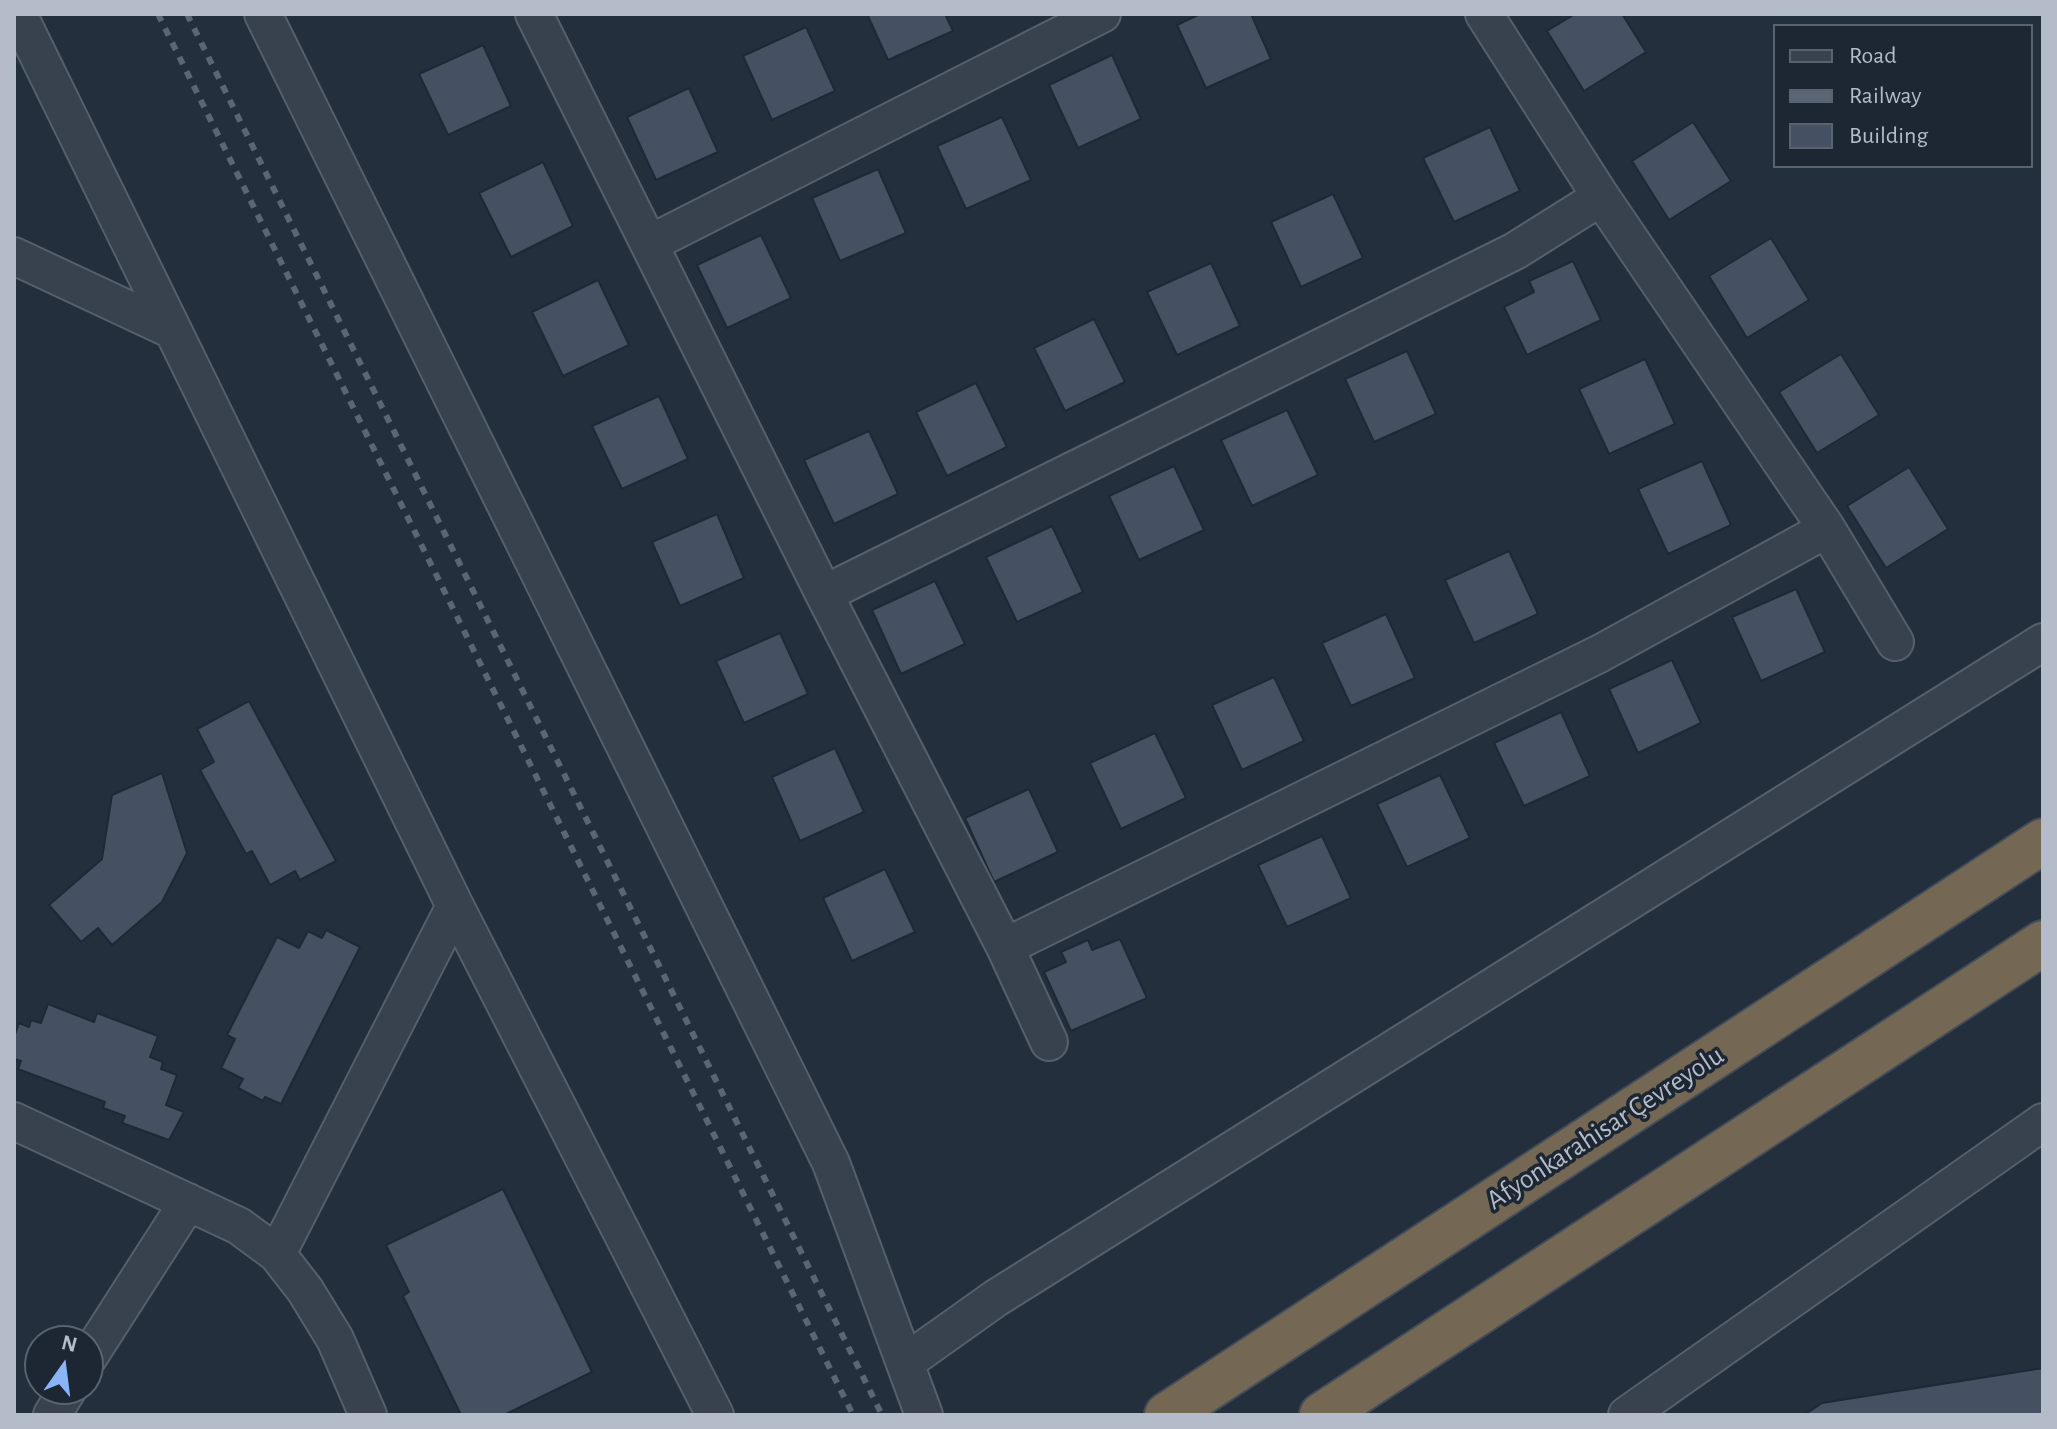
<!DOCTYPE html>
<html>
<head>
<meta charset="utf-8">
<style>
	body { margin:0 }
	#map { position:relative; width:2057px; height:1429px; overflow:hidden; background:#242f3e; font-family:"Alegreya Sans",sans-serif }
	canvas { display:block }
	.frame { position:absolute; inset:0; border:16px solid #b4bcc9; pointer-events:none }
	.legend { position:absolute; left:1773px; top:24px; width:260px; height:144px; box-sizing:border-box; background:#1d2633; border:2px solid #59626f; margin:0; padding:10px 14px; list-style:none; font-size:24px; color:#b4bcc9 }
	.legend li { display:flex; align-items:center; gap:16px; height:40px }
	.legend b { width:40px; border:2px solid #59626f }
	.north { position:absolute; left:24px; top:1325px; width:80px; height:80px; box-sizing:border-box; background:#1d2633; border:2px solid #59626f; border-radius:50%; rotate:14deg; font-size:22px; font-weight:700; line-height:32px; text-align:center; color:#b4bcc9 }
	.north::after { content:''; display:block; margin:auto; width:28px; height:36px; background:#8ab4f8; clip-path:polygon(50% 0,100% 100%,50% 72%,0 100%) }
</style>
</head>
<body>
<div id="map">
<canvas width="2057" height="1429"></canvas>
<div class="frame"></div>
<ul class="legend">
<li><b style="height:10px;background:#38414e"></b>Road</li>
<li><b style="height:10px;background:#5a6575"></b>Railway</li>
<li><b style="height:22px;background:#455162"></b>Building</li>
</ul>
<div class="north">N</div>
</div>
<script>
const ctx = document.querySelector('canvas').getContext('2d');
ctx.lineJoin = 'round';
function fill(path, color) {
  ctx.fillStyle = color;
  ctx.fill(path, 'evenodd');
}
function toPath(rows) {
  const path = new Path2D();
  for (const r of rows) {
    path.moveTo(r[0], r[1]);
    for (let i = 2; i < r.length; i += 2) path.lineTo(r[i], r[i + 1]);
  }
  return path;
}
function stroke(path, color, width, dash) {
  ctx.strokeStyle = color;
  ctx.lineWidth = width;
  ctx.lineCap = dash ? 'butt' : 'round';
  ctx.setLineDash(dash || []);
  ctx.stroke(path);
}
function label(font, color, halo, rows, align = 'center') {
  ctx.font = font + ' "Alegreya Sans",sans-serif';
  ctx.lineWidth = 7;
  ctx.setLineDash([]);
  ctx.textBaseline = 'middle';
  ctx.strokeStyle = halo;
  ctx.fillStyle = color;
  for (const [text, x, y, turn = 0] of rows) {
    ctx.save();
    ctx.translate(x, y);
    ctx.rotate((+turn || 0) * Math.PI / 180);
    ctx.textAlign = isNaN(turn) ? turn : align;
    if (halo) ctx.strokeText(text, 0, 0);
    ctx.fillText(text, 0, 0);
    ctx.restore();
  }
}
const building = toPath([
	[867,14,945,14,953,31,888,60,867,14],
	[1200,14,1251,14,1271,59,1206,88,1177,25,1200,14],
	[1575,14,1622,14,1646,52,1584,91,1547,31,1575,14],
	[806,27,835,91,772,120,743,56,806,27],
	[483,45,511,106,448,135,419,74,483,45],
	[1112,55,1141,119,1078,148,1049,85,1112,55],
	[689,88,718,152,656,180,627,117,689,88],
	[1002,117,1031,180,966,209,937,146,1002,117],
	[1693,122,1731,181,1669,220,1632,161,1693,122],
	[1490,127,1520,191,1454,222,1423,158,1490,127],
	[543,162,573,226,511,257,479,193,543,162],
	[878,169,906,233,840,261,812,198,878,169],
	[1333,194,1363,258,1301,287,1271,222,1333,194],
	[761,235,791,298,727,328,697,265,761,235],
	[1771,238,1809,300,1747,338,1709,276,1771,238],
	[1573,261,1601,320,1527,355,1504,307,1534,292,1529,281,1573,261],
	[1211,263,1240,326,1177,355,1147,292,1211,263],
	[598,280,629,345,563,376,532,312,598,280],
	[1094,319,1125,382,1065,411,1034,348,1094,319],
	[1407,351,1436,414,1374,442,1345,379,1407,351],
	[1841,354,1879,415,1817,453,1779,392,1841,354],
	[1645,359,1675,424,1609,454,1579,389,1645,359],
	[976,383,1007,447,947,476,916,412,976,383],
	[659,396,688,459,622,489,592,426,659,396],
	[1287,410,1318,475,1252,506,1221,440,1287,410],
	[869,431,898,494,834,524,804,460,869,431],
	[1702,461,1731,525,1668,554,1638,489,1702,461],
	[1174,466,1204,530,1139,560,1109,496,1174,466],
	[1909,467,1948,529,1886,568,1847,506,1909,467],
	[717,514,744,578,680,606,652,542,717,514],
	[1052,526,1083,592,1017,622,986,557,1052,526],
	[1509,551,1538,614,1474,643,1445,580,1509,551],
	[935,581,965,644,901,674,872,610,935,581],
	[1796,589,1825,652,1761,681,1732,617,1796,589],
	[1386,614,1415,678,1351,706,1322,643,1386,614],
	[780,633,808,694,744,723,716,661,780,633],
	[1672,660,1701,723,1638,753,1609,689,1672,660],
	[1274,677,1304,741,1242,770,1212,705,1274,677],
	[249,701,336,861,300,880,295,871,270,885,252,851,246,854,200,770,214,762,197,729,249,701],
	[1561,712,1590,776,1524,806,1494,743,1561,712],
	[1155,733,1186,798,1121,829,1090,763,1155,733],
	[835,748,864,812,800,841,772,777,835,748],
	[162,773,187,853,162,902,112,945,98,928,81,942,49,905,102,859,112,795,162,773],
	[1440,775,1470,838,1407,867,1377,804,1440,775],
	[1029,789,1058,852,994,882,965,818,1029,789],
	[1322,836,1351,898,1287,927,1258,865,1322,836],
	[885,869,915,932,852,961,823,898,885,869],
	[326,930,360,947,281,1104,265,1097,263,1101,238,1088,243,1079,221,1068,235,1039,227,1035,277,937,299,948,308,931,322,938,326,930],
	[1120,939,1147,998,1071,1031,1044,972,1066,962,1061,952,1088,940,1092,950,1120,939],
	[48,1004,94,1022,97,1013,158,1036,150,1057,163,1062,161,1069,177,1075,166,1105,184,1112,169,1140,122,1123,125,1116,103,1108,105,1102,18,1069,21,1061,14,1059,14,1037,19,1023,29,1027,31,1020,41,1023,48,1004],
	[503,1189,592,1372,504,1415,461,1415,403,1296,409,1292,386,1245,503,1189],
	[2043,1368,2043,1415,1804,1415,1822,1403,2043,1368]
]);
fill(building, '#455162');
stroke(building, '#1f2835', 2);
const street = toPath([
	[18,14,455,906,715,1415],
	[263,14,831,1163,924,1415],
	[534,14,824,594,1005,947,1049,1042],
	[1484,14,1601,197,1827,529,1895,642],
	[649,244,1102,14],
	[14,256,172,330],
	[824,594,1515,251,1601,197],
	[1005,947,1599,654,1827,529],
	[14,1121,239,1226,277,1254,305,1290,335,1339,368,1415],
	[277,1254,455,906],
	[88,1358,188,1202],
	[906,1362,996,1298,2043,642],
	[52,1415,68,1389],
	[1627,1415,2043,1122]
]);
const highway = toPath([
	[1167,1415,2043,841],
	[1322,1415,2043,943]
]);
stroke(street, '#565f6c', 40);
stroke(highway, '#434c59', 48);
stroke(street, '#38414e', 36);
stroke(highway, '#746855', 44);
stroke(toPath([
	[158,14,853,1415],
	[187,14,882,1415]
]), '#5a6575', 6, [8, 8]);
label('28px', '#b4bcc9', '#1d2633', [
	["Afyonkarahisar Çevreyolu",1605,1128,-33]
]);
</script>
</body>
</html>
